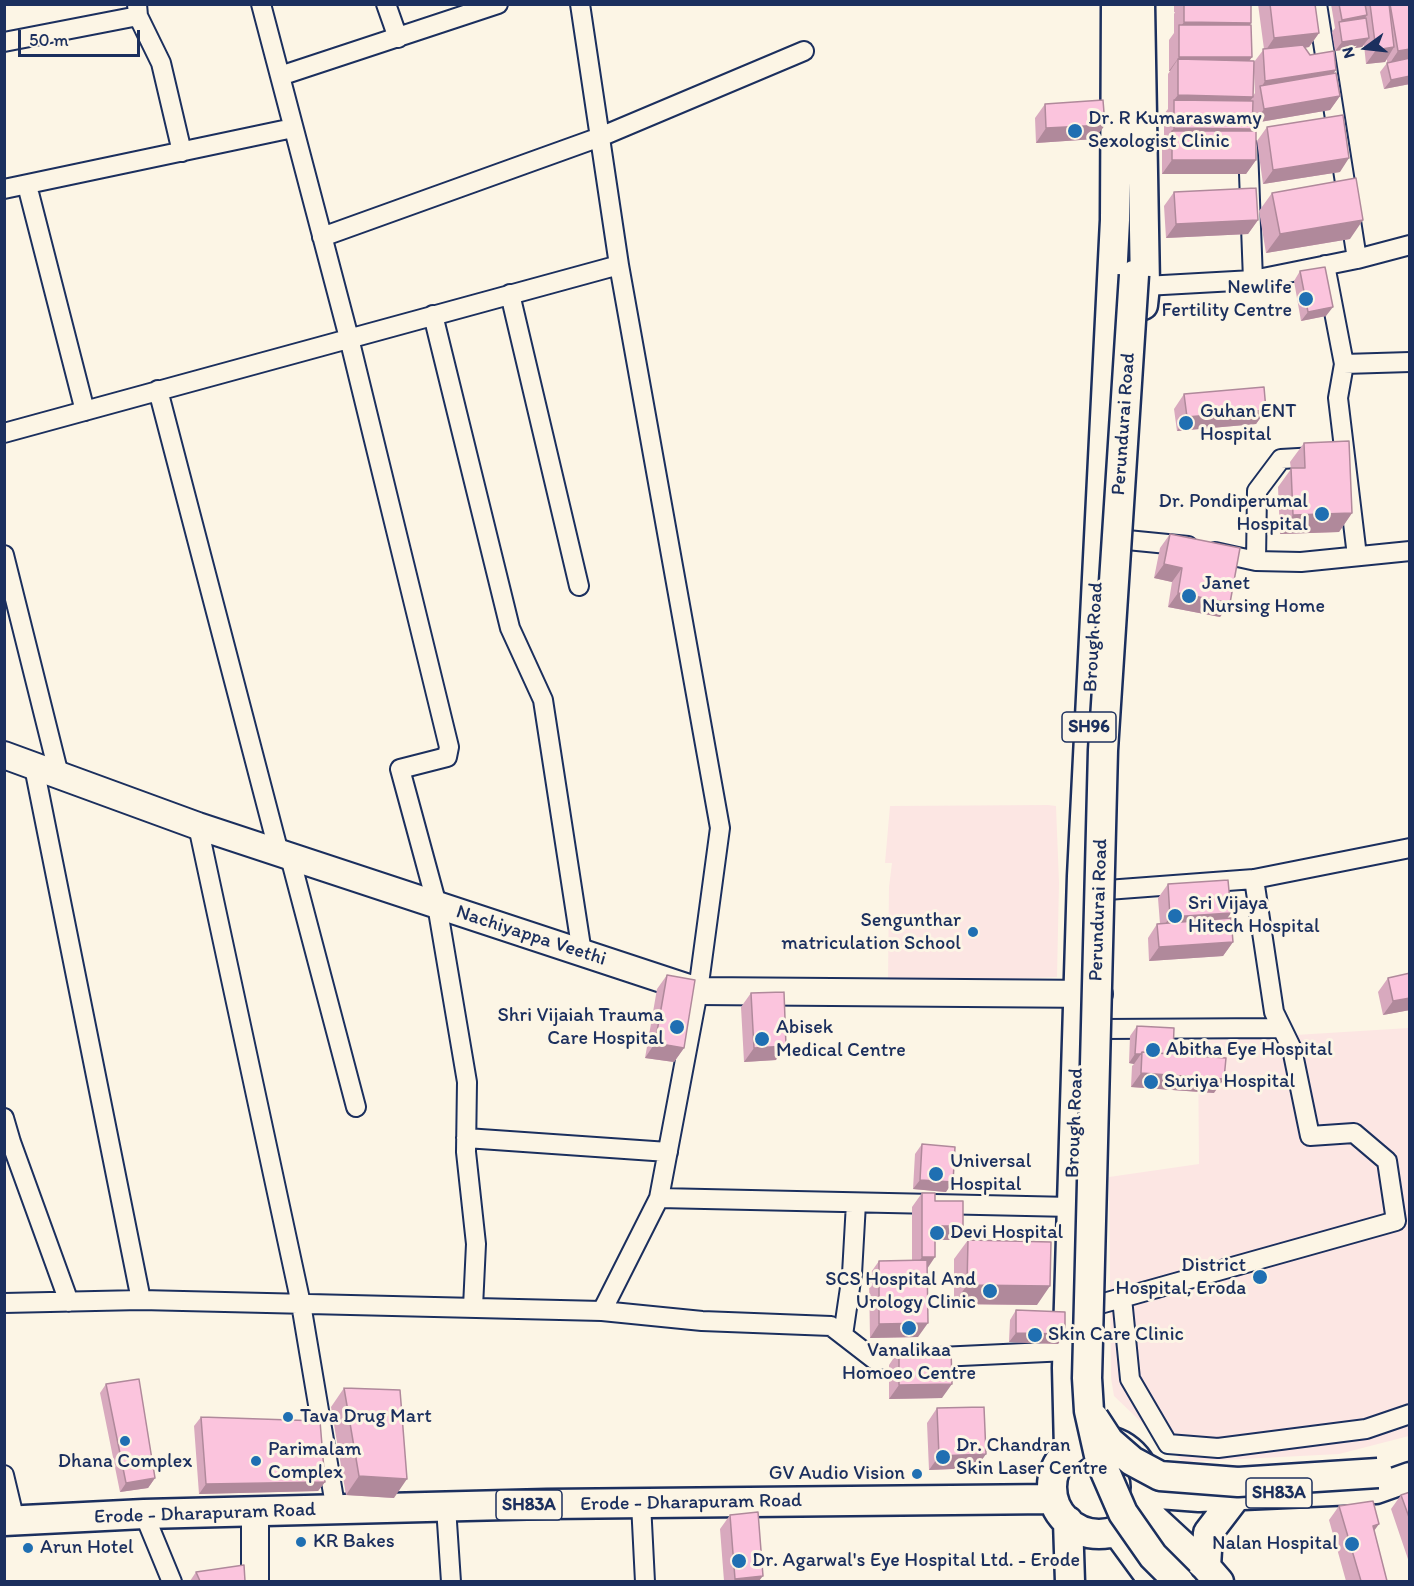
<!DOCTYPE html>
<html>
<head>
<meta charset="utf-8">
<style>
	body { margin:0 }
	#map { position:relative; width:1414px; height:1586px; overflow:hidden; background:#fcf5e5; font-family:Itim,sans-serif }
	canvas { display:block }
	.frame { position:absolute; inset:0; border:6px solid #1b2f5e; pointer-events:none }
	.north { position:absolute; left:1336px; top:18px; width:60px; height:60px; -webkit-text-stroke:4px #fcf5e5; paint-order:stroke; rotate:255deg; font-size:16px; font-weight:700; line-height:24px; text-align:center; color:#1b2f5e }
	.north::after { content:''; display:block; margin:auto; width:21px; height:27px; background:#1b2f5e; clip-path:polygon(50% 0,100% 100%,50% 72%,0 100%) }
	.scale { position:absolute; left:18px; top:30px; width:122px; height:27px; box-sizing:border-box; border:3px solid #1b2f5e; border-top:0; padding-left:8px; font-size:18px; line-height:21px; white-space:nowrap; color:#1b2f5e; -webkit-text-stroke:4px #fcf5e5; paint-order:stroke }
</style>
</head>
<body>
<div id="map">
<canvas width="1414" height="1586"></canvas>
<div class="frame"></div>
<div class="north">N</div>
<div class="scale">50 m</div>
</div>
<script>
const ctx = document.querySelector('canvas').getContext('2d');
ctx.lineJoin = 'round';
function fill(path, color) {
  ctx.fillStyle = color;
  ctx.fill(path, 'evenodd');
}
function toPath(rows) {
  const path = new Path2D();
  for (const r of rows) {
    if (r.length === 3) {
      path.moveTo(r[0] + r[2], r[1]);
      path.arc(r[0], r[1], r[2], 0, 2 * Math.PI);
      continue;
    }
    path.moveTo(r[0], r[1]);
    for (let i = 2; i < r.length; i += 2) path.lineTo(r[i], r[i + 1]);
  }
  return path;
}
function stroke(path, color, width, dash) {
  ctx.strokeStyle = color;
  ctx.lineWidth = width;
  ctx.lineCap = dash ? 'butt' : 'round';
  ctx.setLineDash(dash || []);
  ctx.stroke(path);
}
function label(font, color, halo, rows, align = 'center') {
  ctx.font = font + ' Itim,sans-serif';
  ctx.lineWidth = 6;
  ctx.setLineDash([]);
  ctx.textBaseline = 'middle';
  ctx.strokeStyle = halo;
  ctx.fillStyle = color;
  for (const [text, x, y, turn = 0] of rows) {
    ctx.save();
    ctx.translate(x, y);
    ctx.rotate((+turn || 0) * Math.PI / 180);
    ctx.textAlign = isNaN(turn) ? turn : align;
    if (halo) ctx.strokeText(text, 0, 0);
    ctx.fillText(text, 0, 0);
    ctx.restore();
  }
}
fill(toPath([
	[1048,805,1056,806,1059,883,1057,977,966,981,888,980,889,887,892,863,885,863,890,806],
	[1409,1028,1409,1436,1339,1454,1183,1462,1114,1396,1111,1378,1109,1177,1199,1164,1198,1041]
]), '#fce6e3');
const street = toPath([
	[137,4,138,16,161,63,182,152],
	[261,4,349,338,449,747,447,757,400,769,437,905,467,1082,466,1152,476,1244,473,1307],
	[386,4,398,38],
	[1317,4,1357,259],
	[4,42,138,16],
	[280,76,498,4],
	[1248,147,1253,280],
	[27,185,85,411],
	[4,189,293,128],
	[322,237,600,137,804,51],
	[1325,265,1344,364,1338,398,1357,556],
	[1145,286,1253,280,1357,259,1410,245],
	[510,294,579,586],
	[433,315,510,628,543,700,582,953],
	[1344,364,1410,362],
	[158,390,279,853],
	[4,433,619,265,580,4],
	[1127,540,1188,546],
	[1215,552,1256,561,1301,562,1410,551],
	[4,555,59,775],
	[1256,561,1257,491,1281,459,1316,457],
	[34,767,141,1300],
	[198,826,301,1304,336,1511],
	[290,857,356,1107],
	[1107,890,1254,879,1410,848],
	[1103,1029,1281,1028],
	[4,1118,11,1142,69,1302],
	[466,1138,668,1152],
	[659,1198,1072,1207],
	[1122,1298,1130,1379,1168,1444,1218,1448,1366,1429,1410,1414],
	[4,1303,141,1300,602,1311,659,1198,698,991,720,828,619,265],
	[1093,1306,1396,1221,1387,1161,1354,1133,1310,1136,1292,1049,1274,1012,1254,879],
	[602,1311,702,1321,831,1326,875,1360,1068,1351],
	[843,1335,852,1274,856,1203],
	[4,1475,15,1521],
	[641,1503,645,1582],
	[446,1507,451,1582],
	[144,1514,172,1582]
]);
const secondary = toPath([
	[4,755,198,826,698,991,1099,994],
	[255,1582,255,1511]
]);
const primary = toPath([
	[1140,4,1145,286,1143,305],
	[1099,1487,47],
	[1069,1450,1067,1368,1082,876,1115,220,1116,4],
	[1146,1493,1199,1497,1376,1489,1410,1477],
	[1141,1507,1206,1567,1219,1582],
	[4,1521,144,1514,547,1504,1053,1499],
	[1068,1521,1070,1582],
	[1116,1530,1154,1582],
	[1206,1567,1208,1533,1237,1495]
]);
stroke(street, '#1b2f5e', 22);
stroke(secondary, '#1b2f5e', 30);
stroke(primary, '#1b2f5e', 33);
stroke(street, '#fcf5e5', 18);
stroke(secondary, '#fcf5e5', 26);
stroke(primary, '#fcf5e5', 28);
const primaryBridge = toPath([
	[1134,275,1103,750,1087,1378,1089,1411,1100,1460,1123,1513,1153,1556,1179,1582],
	[1094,1418,1109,1441,1132,1461,1160,1476,1238,1482,1378,1473]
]);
stroke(primaryBridge, '#1b2f5e', 33, []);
stroke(primaryBridge, '#fcf5e5', 28);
fill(toPath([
	[1174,4,1251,4,1250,25,1252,57,1249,61,1254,62,1264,49,1258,4,1315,4,1319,33,1309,47,1305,48,1310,55,1334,73,1340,96,1330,110,1254,123,1253,113,1251,131,1256,160,1246,174,1162,174,1162,145,1164,142,1164,114,1168,109,1168,74,1170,71,1169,71,1169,40,1174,33,1174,14,1175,12,1174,12],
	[1254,73,1255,93,1253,96],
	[1331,4,1409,4,1410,84,1384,89,1380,72,1387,63,1387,59,1385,62,1366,64,1364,45,1362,47,1335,51,1332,32,1335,28],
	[1045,104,1095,139,1036,143,1035,118],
	[1267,127,1340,172,1263,184,1257,141],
	[1174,192,1258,220,1248,234,1166,238,1164,206],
	[1272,193,1350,239,1266,253,1259,211],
	[1300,271,1326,316,1301,321,1294,281],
	[1184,394,1266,410,1256,424,1177,431,1174,409],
	[1304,443,1352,513,1339,532,1280,534,1278,487,1291,469,1290,462],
	[1170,534,1230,603,1220,617,1168,607,1172,582,1154,578,1160,548],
	[1168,884,1231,913,1227,918,1233,942,1223,956,1149,961,1148,938,1157,924,1160,924,1158,898],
	[1410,973,1410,1010,1383,1015,1378,992,1388,978],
	[667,975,684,1048,674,1062,645,1058,657,989],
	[751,993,776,1060,744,1062,741,1007],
	[1137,1026,1173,1054,1214,1093,1131,1087,1132,1066,1134,1064,1129,1063,1130,1036],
	[922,1144,946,1192,913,1189,915,1154],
	[922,1193,935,1201,963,1226,953,1240,935,1240,927,1268,918,1337,870,1338,869,1275,879,1261,912,1260,912,1207],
	[968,1240,1037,1305,954,1304,954,1259],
	[1016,1310,1065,1334,1058,1344,1009,1342,1010,1320],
	[899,1350,942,1398,889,1399,889,1365],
	[106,1384,155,1478,148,1488,120,1492,100,1393],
	[344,1388,394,1498,346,1495,331,1407],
	[937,1408,986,1454,976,1468,929,1470,927,1423],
	[201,1417,325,1482,318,1491,199,1494,194,1426],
	[1410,1492,1410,1565,1391,1509,1401,1495],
	[1339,1506,1374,1531,1387,1581,1346,1581,1329,1520],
	[730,1515,759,1581,724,1581,720,1529],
	[196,1572,245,1581,190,1581]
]), '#d8a9be');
fill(toPath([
	[1367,15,1360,25,1339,24,1342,20],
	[1184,22,1251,23,1241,37,1179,29],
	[1319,33,1309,47,1264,53,1274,38],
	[1369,38,1362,47,1335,51,1342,42],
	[1394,47,1385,62,1366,64,1376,50],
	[1410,49,1410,58,1388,66,1398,51],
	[1179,57,1252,57,1242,71,1178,59,1170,71,1169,71],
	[1336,70,1326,84,1261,88,1265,81],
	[1410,76,1410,84,1384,89,1391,80],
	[1178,95,1253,97,1243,111,1174,100],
	[1340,96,1330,110,1254,123,1264,109],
	[1105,125,1095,139,1036,143,1046,128],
	[1174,128,1252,129,1242,143,1172,131,1164,142],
	[1349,158,1340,172,1263,184,1273,170],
	[1172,160,1256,160,1246,174,1162,174],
	[1258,220,1248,234,1166,238,1176,224],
	[1363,220,1350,239,1266,253,1280,234],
	[1333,307,1326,316,1301,321,1308,312],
	[1266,410,1256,424,1177,431,1187,417],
	[1352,513,1339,532,1280,534,1293,515],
	[1164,564,1182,568,1172,582,1154,578],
	[1178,593,1230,603,1220,617,1168,607],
	[1231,913,1221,927,1160,931,1170,917],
	[1233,942,1223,956,1149,961,1159,947],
	[1410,998,1410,1010,1383,1015,1393,1001],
	[655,1043,684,1048,674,1062,645,1058],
	[786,1046,776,1060,744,1062,754,1048],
	[1135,1054,1141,1054,1134,1064,1129,1063],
	[1141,1073,1224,1079,1214,1093,1131,1087],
	[920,1180,953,1182,946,1192,913,1189],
	[935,1226,963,1226,953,1240,925,1240],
	[922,1257,935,1257,925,1272,912,1271],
	[967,1285,1050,1286,1037,1305,954,1304],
	[928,1323,918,1337,870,1338,879,1324],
	[1016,1333,1065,1334,1058,1344,1009,1342],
	[952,1384,942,1398,889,1399,899,1385],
	[986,1454,976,1468,929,1470,939,1456],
	[359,1476,407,1479,394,1498,346,1495],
	[155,1478,148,1488,120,1492,126,1483],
	[325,1482,318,1491,199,1494,206,1484],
	[1379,1524,1369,1538,1373,1526],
	[763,1576,759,1581,733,1581,735,1579]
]), '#b0899b');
const building = toPath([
	[1184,4,1251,4,1251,23,1184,22,1184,4],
	[1270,4,1315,4,1319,33,1274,38,1270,4],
	[1339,4,1365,4,1367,15,1342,20,1339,4],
	[1370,4,1389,4,1394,47,1376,50,1370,4],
	[1390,4,1409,4,1410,49,1398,51,1390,4],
	[1366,18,1369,38,1342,42,1339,22,1366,18],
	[1179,25,1251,25,1252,57,1179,57,1179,25],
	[1303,45,1310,55,1334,51,1336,70,1265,81,1263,49,1303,45],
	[1410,58,1410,76,1391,80,1387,63,1410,58],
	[1178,59,1254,61,1253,97,1178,95,1178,59],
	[1336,73,1340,96,1264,109,1260,86,1336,73],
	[1103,100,1105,125,1046,128,1045,104,1103,100],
	[1174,100,1253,101,1252,129,1174,128,1174,100],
	[1343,115,1349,158,1273,170,1267,127,1343,115],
	[1172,131,1256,131,1256,160,1172,160,1172,131],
	[1356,178,1363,220,1280,234,1272,193,1356,178],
	[1256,188,1258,220,1176,224,1174,192,1256,188],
	[1325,267,1333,307,1308,312,1300,271,1325,267],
	[1264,387,1266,410,1187,417,1184,394,1264,387],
	[1349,441,1352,513,1293,515,1291,468,1305,468,1304,443,1349,441],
	[1170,534,1240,548,1230,603,1178,593,1182,568,1164,564,1170,534],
	[1228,880,1231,913,1170,917,1168,884,1228,880],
	[1231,918,1233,942,1159,947,1157,924,1231,918],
	[1410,973,1410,998,1393,1001,1388,978,1410,973],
	[667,975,695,980,684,1048,655,1043,667,975],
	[784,992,786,1046,754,1048,751,993,784,992],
	[1137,1026,1174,1028,1173,1054,1142,1052,1141,1054,1135,1054,1137,1026],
	[1142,1052,1226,1058,1224,1079,1141,1073,1142,1052],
	[922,1144,955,1147,953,1182,920,1180,922,1144],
	[922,1193,935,1193,935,1201,963,1201,963,1226,935,1226,935,1257,922,1257,922,1193],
	[968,1240,1051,1242,1050,1286,967,1285,968,1240],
	[927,1260,928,1323,879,1324,879,1261,927,1260],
	[1016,1310,1065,1312,1065,1334,1016,1333,1016,1310],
	[951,1349,952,1384,899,1385,899,1350,951,1349],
	[139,1379,155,1478,126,1483,106,1384,139,1379],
	[344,1388,400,1390,407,1479,359,1476,344,1388],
	[984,1407,986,1454,939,1456,937,1408,984,1407],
	[201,1417,320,1421,325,1482,206,1484,201,1417],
	[1410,1492,1410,1520,1401,1495,1410,1492],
	[1373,1501,1379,1524,1373,1526,1387,1581,1361,1581,1339,1506,1373,1501],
	[758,1512,763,1576,735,1579,730,1515,758,1512],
	[244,1565,245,1581,200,1581,196,1572,244,1565]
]);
fill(building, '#fbc4dd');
stroke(building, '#b0899b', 1.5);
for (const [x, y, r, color] of [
	[1075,131,8,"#1f6fb2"],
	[1306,299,8,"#1f6fb2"],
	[1186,423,8,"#1f6fb2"],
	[1322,514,8,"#1f6fb2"],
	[1189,596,8,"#1f6fb2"],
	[1175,916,8,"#1f6fb2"],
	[973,932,6,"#1f6fb2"],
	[677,1027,8,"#1f6fb2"],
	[762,1039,8,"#1f6fb2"],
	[1153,1050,8,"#1f6fb2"],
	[1151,1082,8,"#1f6fb2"],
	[936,1174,8,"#1f6fb2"],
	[937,1233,8,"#1f6fb2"],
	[1260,1277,8,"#1f6fb2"],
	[990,1291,8,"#1f6fb2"],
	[909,1328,8,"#1f6fb2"],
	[1035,1335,8,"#1f6fb2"],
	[288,1417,6,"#1f6fb2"],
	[125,1441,6,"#1f6fb2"],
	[943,1457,8,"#1f6fb2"],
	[256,1461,6,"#1f6fb2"],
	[917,1474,6,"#1f6fb2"],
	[301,1542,6,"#1f6fb2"],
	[1352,1544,8,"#1f6fb2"],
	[28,1548,6,"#1f6fb2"],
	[739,1561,8,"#1f6fb2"]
]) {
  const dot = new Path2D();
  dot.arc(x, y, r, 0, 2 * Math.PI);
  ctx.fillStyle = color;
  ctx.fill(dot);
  stroke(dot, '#fcf5e5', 2);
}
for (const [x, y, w] of [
	[1089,727,54],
	[1279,1493,66],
	[529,1505,66]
]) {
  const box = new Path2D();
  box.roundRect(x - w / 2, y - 15, w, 30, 4.5);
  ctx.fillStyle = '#fcf5e5';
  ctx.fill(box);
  stroke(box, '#1b2f5e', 1.5);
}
label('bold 18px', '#1b2f5e', null, [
	["SH96",1089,727],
	["SH83A",1279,1493],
	["SH83A",529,1505]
]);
label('20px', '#1b2f5e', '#fcf5e5', [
	["Dr. R Kumaraswamy",1088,119],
	["Sexologist Clinic",1088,142],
	["Newlife",1292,288,"right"],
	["Fertility Centre",1292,311,"right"],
	["Guhan ENT",1200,412],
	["Hospital",1200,435],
	["Dr. Pondiperumal",1308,502,"right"],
	["Hospital",1308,525,"right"],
	["Janet",1202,584],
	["Nursing Home",1202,607],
	["Sri Vijaya",1188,904],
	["Hitech Hospital",1188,927],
	["Sengunthar",961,921,"right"],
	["matriculation School",961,944,"right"],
	["Shri Vijaiah Trauma",664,1016,"right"],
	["Care Hospital",664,1039,"right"],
	["Abisek",776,1028],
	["Medical Centre",776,1051],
	["Abitha Eye Hospital",1166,1050],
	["Suriya Hospital",1164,1082],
	["Universal",950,1162],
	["Hospital",950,1185],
	["Devi Hospital",950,1233],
	["District",1246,1266,"right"],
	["Hospital, Eroda",1246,1289,"right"],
	["SCS Hospital And",976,1280,"right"],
	["Urology Clinic",976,1303,"right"],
	["Skin Care Clinic",1048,1335],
	["Vanalikaa",909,1351,"center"],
	["Homoeo Centre",909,1374,"center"],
	["Tava Drug Mart",300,1417],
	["Dr. Chandran",956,1446],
	["Skin Laser Centre",956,1469],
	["Parimalam",268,1450],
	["Complex",268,1473],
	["Dhana Complex",125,1462,"center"],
	["GV Audio Vision",905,1474,"right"],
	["KR Bakes",313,1542],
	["Nalan Hospital",1338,1544,"right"],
	["Arun Hotel",40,1548],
	["Dr. Agarwal's Eye Hospital Ltd. - Erode",752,1561]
], 'left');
label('20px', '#1b2f5e', '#fcf5e5', [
	["Perundurai Road",1124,424,-86],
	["Brough Road",1094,637,-87],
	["Perundurai Road",1099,910,-88],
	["Nachiyappa Veethi",531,936,18],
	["Brough Road",1075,1123,-88],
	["Erode - Dharapuram Road",691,1503,-1],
	["Erode - Dharapuram Road",205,1514,-2]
]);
</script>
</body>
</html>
